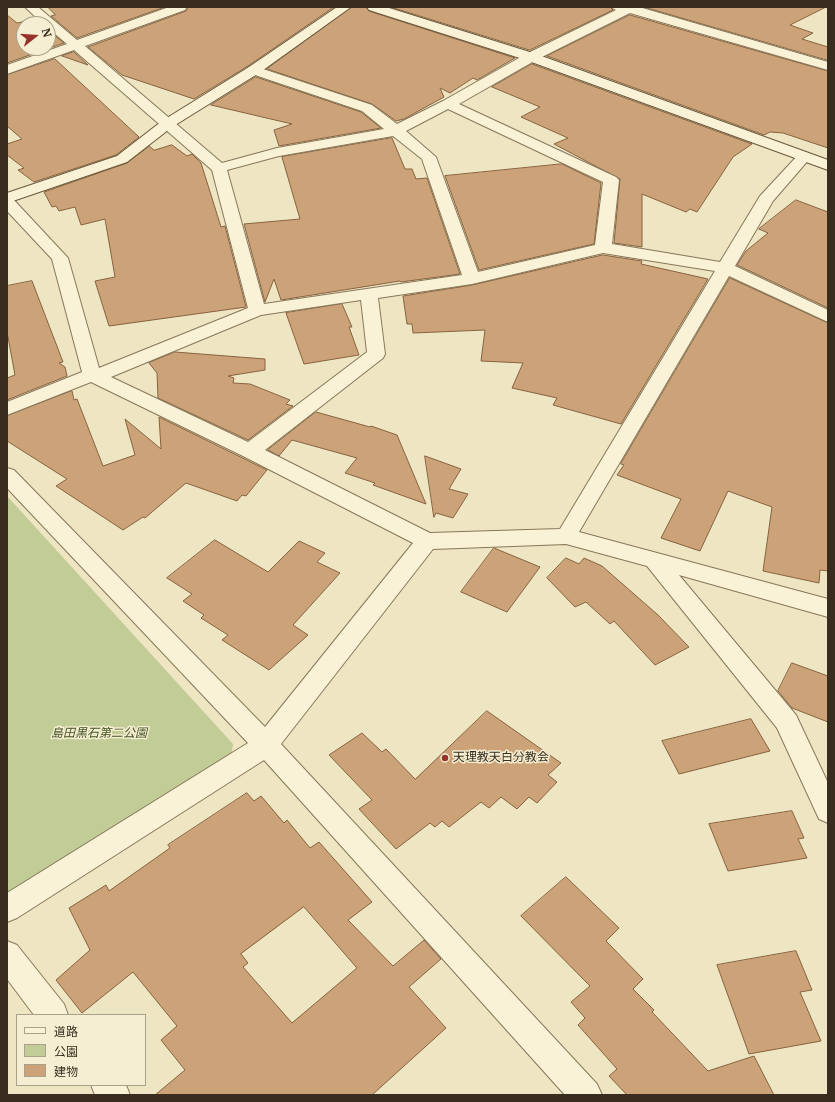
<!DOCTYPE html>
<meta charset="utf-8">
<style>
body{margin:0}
#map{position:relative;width:835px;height:1102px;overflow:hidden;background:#eee5c3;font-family:Merriweather,"Noto Sans JP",serif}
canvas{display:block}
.frame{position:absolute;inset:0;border:8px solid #382d1e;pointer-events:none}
.legend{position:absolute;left:16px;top:1014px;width:130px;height:72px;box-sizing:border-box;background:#f5eed2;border:1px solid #a9a18a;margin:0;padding:5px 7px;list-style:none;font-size:12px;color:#382d1e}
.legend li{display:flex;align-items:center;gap:8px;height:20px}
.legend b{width:20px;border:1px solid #a9a18a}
.north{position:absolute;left:16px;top:16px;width:40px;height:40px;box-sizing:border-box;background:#f5eed2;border:1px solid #a9a18a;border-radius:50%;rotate:73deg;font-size:11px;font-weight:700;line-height:16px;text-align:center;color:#382d1e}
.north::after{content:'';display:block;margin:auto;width:14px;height:18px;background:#97332a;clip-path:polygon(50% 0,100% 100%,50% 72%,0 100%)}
</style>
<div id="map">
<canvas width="835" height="1102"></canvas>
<div class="frame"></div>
<ul class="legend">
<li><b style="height:5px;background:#f9f2d6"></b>道路</li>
<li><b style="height:11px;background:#c1cc97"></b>公園</li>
<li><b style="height:11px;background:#cca378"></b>建物</li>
</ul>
<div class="north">N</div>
</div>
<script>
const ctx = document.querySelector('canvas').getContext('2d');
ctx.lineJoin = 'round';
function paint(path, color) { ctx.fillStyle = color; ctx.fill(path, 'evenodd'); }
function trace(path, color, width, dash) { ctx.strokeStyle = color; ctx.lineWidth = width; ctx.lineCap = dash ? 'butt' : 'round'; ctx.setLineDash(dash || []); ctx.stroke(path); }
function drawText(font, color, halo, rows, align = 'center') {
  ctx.font = font + ' Merriweather,"Noto Sans JP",serif'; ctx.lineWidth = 3; ctx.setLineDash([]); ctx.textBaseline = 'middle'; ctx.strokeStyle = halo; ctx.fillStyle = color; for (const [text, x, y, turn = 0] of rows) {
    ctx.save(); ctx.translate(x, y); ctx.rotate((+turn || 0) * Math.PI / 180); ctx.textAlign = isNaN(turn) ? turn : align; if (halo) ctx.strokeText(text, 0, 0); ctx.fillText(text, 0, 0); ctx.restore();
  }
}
paint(new Path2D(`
 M7,496L233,744L230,763L7,897Z`), '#c1cc97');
const building = new Path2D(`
 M48,7H165L77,38L51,16L55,15Z
 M188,7H334L248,66L194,99L122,75L88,47L186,11Z
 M352,7H366L369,11L515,58L477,80L473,78L450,93L440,88L444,97L404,119L396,121L372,104L267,69Z
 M391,7H610L613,10L530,50Z
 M644,7H826L790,25L813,33L802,39L828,47V60Z
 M7,15L17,23L36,19L41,24H24V48H48V30L64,43L7,63Z
 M630,15L828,71V148L783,133L770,132L764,135L547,56Z
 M74,52L88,65L62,56Z
 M55,59L139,137L116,155L34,182L18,170L24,168L7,155V144L22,139L7,126V75Z
 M532,64L752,144L733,157L697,212L690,209L686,212L642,194V247L614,243L620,179L554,144L568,138L521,117L540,107L492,87Z
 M256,77L361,112L381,128L279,146L274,130L292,124L211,105Z
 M392,138L405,169H412L416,179L427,178L460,274L401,282L400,281L281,300L274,279L265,302L244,224L300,219L282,157Z
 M172,145L187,156L192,154L201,163L221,227L225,226L246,307L109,326L95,281L115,277L105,219L81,225L75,207L59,211L56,206L52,207L44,192L127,163L149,146L154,150Z
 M562,164L601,183L594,244L479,270L445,176Z
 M796,200L828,212V308L737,265L746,251L768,233L759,229Z
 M603,255L642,261L641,264L708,279L621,424L553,405L557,398L512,388L523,363L481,361L485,330L413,333L412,324H407L403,296L472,285Z
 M730,278L828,323V571L820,570L819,583L763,571L772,507L728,491L700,551L661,538L681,499L617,475L624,465L621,464Z
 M32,281L63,362L59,363L65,367L67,376L7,400V378L15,375L7,332V286Z
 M342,304L352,327H349L359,355L304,364L286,313Z
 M175,352L265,359V370L228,376L234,378L233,383L250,384L290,400L286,404L293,406L248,440L158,398L157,373L149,363Z
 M72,391L74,400L77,399L103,466L135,455L125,419L161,449L159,417L267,470L246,496L242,495L237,501L186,483L145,518L143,517L123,530L56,486L67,479L7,441V416Z
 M316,412L370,427L371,426L397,435L426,504L373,485L375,483L345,473L357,458L292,440L279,456L268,450Z
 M425,456L461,469L449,489L468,494L453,518L436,513L434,517Z
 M215,540L268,572L299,541L325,553L317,562L340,573L293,625L308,635L269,670L222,640L228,635L201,618L204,615L183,601L192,594L167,578Z
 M494,548L540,567L507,612L461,592Z
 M566,558L579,564L584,558L602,566L658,615L689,647L655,665L614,621L610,624L586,602L575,607L547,578Z
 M792,663L828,676V722L792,708L778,691Z
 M487,711L561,763L548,775L557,782L537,803L529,797L517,809L501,797L489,808L481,802L449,827L442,821L435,827L430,823L396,849L359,809L372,800L329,755L362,733L382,752L386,749L415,779Z
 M751,719L770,751L679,774L662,741Z
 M247,793L254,801L261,796L284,823L287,820L310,848L319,842L372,902L348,920L393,966L424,940L441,959L409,987L446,1028L372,1095H155L185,1070L161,1040L177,1026L133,972L82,1013L56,980L90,950L69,908L106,885L109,891L170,848L168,845ZM304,907L357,968L292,1023L243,967L248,963L241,954Z
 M792,811L804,838L798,839L807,858L728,871L709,824Z
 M566,877L619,928L606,941L643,979L633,989L654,1010L652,1012L708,1071L754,1056L774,1095H627L609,1076L617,1069L578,1025L585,1018L571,1002L590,986L521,916Z
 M796,951L812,990L800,992L821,1041L749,1054L717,965Z`);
paint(building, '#cca378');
trace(building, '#87623f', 1);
const street = new Path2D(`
 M25,7H38L77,40L169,7H187L185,10L85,46L222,163L277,148L384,129L362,111L249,73L247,70L249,67L254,66L372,105L397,124L443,101L526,54L616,10L611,7H639L828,62V70L630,13L536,60L459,104L616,177L619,180L612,244L720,262L760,196L799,154H809L811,157L773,201L735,266L828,310V322L729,276L579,532L828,599V617L679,575L796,715L828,783V823L819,819L777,728L647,566L566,544L433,549L281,744L597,1084L602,1095H565L264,760L17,918L7,922V893L248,743L7,488V468L14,470L265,727L413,543L243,456L91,382L7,415V402L82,372L52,259L7,211V197L13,199L68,258L99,368L248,308L212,170L74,50L7,74V65L67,44L48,28V24H43ZM448,109L603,182L595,245L478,272L436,157L406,131ZM393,136L422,159L462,275L264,304L227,170L279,156ZM603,253L715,271L560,529L430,533L265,450L383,358L385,354L378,298L472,284ZM361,300L367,352L248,442L111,377L261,315Z
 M7,941L17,945L64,1004L68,1015H34L7,979Z
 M91,1085H126L130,1095H95Z`);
const secondary = new Path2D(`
 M337,7H351L259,73L172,127L127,162L7,203V193L117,156L162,121L249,67Z
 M367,7H386L536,54L828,160V170L526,60L369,10Z`);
trace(street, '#88775a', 2);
trace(secondary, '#6a583d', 2);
paint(street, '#f9f2d6');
paint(secondary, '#f9f2d6');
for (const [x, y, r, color] of [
 [445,758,4,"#97332a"]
]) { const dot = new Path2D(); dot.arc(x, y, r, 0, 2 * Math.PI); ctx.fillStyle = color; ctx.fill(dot); trace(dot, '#f5eed2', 1.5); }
drawText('italic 12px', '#445424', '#f5eed2', [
 ["島田黒石第二公園",99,734]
]);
drawText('12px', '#382d1e', '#f5eed2', [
 ["天理教天白分教会",453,758]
], 'left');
</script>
